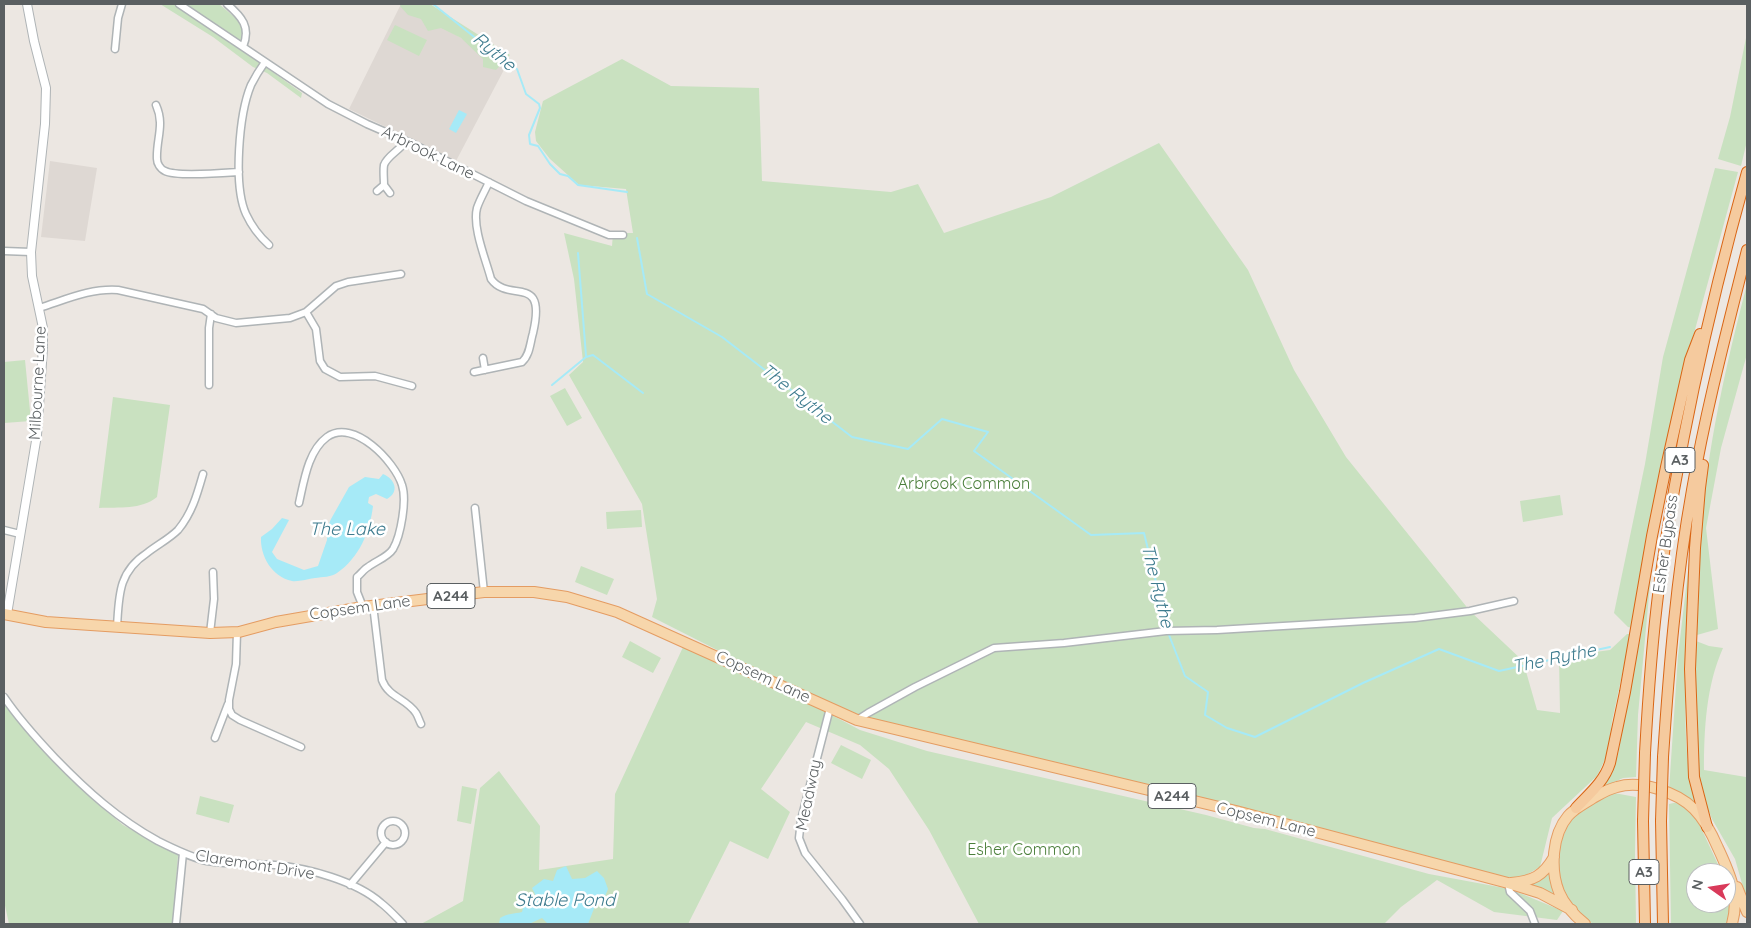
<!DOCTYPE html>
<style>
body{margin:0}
#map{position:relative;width:1751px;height:928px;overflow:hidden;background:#ece7e2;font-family:Quicksand,sans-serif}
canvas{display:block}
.frame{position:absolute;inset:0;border:5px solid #5a5f61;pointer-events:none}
.north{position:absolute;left:1686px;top:863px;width:50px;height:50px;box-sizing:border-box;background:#fff;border:1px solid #bdbfc0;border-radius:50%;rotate:283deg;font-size:14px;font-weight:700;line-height:20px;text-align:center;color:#5a5f61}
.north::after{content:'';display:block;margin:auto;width:18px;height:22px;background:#d93a5a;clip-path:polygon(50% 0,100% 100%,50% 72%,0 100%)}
</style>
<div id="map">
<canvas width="1751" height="928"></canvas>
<div class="frame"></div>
<div class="north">N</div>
</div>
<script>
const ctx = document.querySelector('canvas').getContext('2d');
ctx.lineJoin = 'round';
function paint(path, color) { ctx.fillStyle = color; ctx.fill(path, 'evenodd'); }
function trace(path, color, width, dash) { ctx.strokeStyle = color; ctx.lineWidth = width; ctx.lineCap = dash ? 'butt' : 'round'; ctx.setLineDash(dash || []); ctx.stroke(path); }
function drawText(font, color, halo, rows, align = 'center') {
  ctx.font = font + ' Quicksand,sans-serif'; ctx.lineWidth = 5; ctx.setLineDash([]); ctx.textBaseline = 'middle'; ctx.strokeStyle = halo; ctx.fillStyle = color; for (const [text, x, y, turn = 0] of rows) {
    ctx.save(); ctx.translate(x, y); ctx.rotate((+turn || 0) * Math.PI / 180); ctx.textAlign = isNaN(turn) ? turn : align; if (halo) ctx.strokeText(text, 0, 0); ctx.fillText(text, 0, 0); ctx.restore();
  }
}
paint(new Path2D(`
 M401,4L507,64L456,161L349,109Z
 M50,161L97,168L85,241L41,237Z`), '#ded8d3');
paint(new Path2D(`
 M160,4H219L238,20L243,28L239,48L302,93L301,98L267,73L253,67L213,37Z
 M401,4H430L510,55L496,70L483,67V59L461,38L441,28L428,31L421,19L408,15L400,6Z
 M395,25L427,40L419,56L387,40Z
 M1747,33V141L1741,166L1718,159L1730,117Z
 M622,59L671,86L759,88L762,181L891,192L918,184L944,233L1051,197L1159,143L1248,270L1294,370L1346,457L1470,611L1523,661L1537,710L1560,713L1559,657L1610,650L1627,634H1631L1612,721L1609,751L1597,776L1552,818L1540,867L1517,880L888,725L806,695L652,617L657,599L642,504L569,375L583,362L574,279L564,233L612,246L613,233H633L626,189L579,185L550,159L536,141L535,132L543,101Z
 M1715,168L1738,172L1687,359L1632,628L1628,627L1614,613L1645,464L1663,357Z
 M1747,284V354L1721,448L1706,528L1718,629L1697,635C1699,601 1699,566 1701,532C1707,448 1726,365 1747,284Z
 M25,360L31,421L4,423V362Z
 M565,388L582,418L567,426L550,396Z
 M113,397L170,405L157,497C141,510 119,507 99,508Z
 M1560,495L1563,515L1523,522L1520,501Z
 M641,510L642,527L607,529L606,512Z
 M1691,545C1689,588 1687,631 1686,675C1685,718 1684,762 1696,803L1679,793L1669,790L1678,656Z
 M581,566L614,579L607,595L575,582Z
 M1651,574L1638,715L1636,777L1623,778L1602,788L1601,787L1614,765L1618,754Z
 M630,641L661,658L653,673L622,657Z
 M1696,641L1709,646L1723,648C1706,686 1704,729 1704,770L1746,777L1747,780V901L1735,859L1712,819L1702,794L1698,778L1696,706Z
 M684,645L813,705L860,730L927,751L1206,815L1254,828L1265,829L1429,874L1510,889L1563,911L1557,920L1494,912L1437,880L1401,907L1384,924H979L929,830L889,769L860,745L806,722L761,789L790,812L768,859L730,841L688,924H421L463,901L480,788L499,771L540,826L539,870L613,859L615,794Z
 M4,703L29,734L93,800L123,825L178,855L173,924H9L4,901Z
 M841,745L871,760L862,779L831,763Z
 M462,786L477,789L471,824L457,821Z
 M1614,793L1636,797L1635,853L1636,924H1593C1582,915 1568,904 1562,890C1553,867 1559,832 1577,814C1581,809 1588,806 1593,803C1600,799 1606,794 1614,793Z
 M200,796L234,805L229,823L196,814Z
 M1678,802L1695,815L1722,873H1696V903H1726V882C1733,897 1730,909 1727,924H1671L1669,804Z
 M1550,870L1557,897L1527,886L1534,883Z`), '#c9e1c0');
paint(new Path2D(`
 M459,110L467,114L456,133L449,129Z
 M383,474C395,479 400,492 387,499L376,494L369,497L368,503L373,506C370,532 359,558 337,573C332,577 322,577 315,578C308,579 298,582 292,581C272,577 260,556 261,537L272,529L282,518L289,520L272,552L277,559L304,570L318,566L327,540V528L331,519L349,487L365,477L379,479Z
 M566,866L572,879L585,878L597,871L604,878L608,889L603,901L595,906L588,924H548L542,918L529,924H499L500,918C508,913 514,914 522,912L524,905L535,904V894L532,888L544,879L553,881L557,870Z`), '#a6eaf7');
trace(new Path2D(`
 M433,4L508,64L517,69L526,94L539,104L540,108L529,135L530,144L538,146L550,164L560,174L568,176L578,185L627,192
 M637,238L647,294L722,337L852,437L908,449L942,419L988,432L974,451L1091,535L1144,533L1169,635L1185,676L1208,692L1205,715L1227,728L1255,737L1363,683L1439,649L1499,671L1610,647
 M578,253L586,356
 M552,385L586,357L593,355L643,393`), '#a6eaf7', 2);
const minor = new Path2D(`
 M179,4L328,104L367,124L413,144L526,201L609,235H623
 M227,4C242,17 251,27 243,47
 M115,49L118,18L122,4
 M265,62C260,69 255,77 251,85C239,114 233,185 246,214C252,227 259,236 269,245
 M156,105C165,125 156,139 157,159C157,163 160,169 165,171C176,177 224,173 239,172
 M377,191L384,185
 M390,193L384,185C384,179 383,171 384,165C387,156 400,150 406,141
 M4,251L31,252
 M401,274L348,282L336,286L306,312L316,329L320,361L325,369L340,377L375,376L412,386
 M39,308C65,300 90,288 118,290L203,309L216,318L236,323L290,318L306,312
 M483,358L485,370
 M474,372L522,362C530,355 530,343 533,333C547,272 509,304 491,279C486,260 472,227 477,208C480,199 485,191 489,182
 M209,385V328L211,314
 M299,503C304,481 308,451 327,437C354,418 395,462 402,485C407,500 401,535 393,549C388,557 376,561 368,567C364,569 361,574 357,577V592L363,607
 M475,508L484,592
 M4,530L20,534
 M373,605L382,680C389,698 406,698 416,713C418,716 419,720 421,724
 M117,627C119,596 118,572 147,553C157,545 169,539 178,530C192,513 197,495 203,474
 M237,632L236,664L229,700V709L232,715L240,720L301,747
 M210,633L214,599L213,572
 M4,697C19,719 37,739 55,758C87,791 118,819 158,841C174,849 190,857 207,861C230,865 253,863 275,865C308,868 356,881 381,903C389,909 396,917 403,924
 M830,708L801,820L799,838L805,853L842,899L860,924
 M857,720L868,713L915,687L994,648L1064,643L1166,631L1217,630L1415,618L1470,611L1514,601
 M215,738L228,704
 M381 833a12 12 0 1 1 24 0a12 12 0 1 1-24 0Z
 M1508,883L1510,892L1530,911L1535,924
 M350,885L386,842
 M176,924L183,853`);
const tertiary = new Path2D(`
 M7,614L37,435L43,348V328L32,276L31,252L45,124L46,88L34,41L27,4`);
const primary = new Path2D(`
 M4,614L46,622L210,633L239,632L276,622L363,607L484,592H534L567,597L617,612L857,720L1236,811L1508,883L1540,893L1572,910
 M1511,883C1533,881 1543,876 1554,857
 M1737,887L1747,912
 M1585,924C1575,916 1564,904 1559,892C1550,869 1552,835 1568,816C1575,808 1584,804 1593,798C1600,794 1608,789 1617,787C1641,780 1677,792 1694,809C1705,820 1712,834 1718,848C1730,874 1740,895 1732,924`);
const trunk = new Path2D(`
 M1703,465L1700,488L1695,548L1690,669L1694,777L1707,827
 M1645,753C1648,698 1652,642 1659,587C1678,447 1709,308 1747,172
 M1663,757C1669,668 1676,579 1692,490C1706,409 1727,330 1747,250
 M1576,808C1589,794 1604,782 1610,763L1625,692L1652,536L1666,467L1690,360L1700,334
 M1643,821L1645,924
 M1661,821L1663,924`);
trace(minor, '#afb4b6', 9);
trace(tertiary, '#afb4b6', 10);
trace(primary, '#e49c62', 12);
trace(trunk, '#d96514', 12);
trace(minor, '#fff', 6);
trace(tertiary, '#fff', 8);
trace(primary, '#f7d6ab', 10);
trace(trunk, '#f5ca9e', 10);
const trunkBridge = new Path2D(`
 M1643,821L1645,753
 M1661,821L1663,757`);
trace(trunkBridge, '#d96514', 12, []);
trace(trunkBridge, '#f5ca9e', 10);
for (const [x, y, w] of [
 [1680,460,30],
 [451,596,48],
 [1172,796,48],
 [1644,872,30]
]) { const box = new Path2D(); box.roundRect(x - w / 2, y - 12.5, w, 25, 4); ctx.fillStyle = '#fff'; ctx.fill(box); trace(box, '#5a5f61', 1); }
drawText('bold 15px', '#5a5f61', null, [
 ["A3",1680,460],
 ["A244",451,596],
 ["A244",1172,796],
 ["A3",1644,872]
]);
drawText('16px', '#5a5f61', '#fff', [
 ["Arbrook Lane",428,153,26],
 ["Milbourne Lane",38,383,-87],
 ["Esher Bypass",1666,544,-82],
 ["Copsem Lane",360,608,-8],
 ["Copsem Lane",763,677,25],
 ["Meadway",809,795,-78],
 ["Copsem Lane",1266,820,14],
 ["Claremont Drive",255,865,9]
]);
drawText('16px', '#4b7f3b', '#fff', [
 ["Arbrook Common",964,484],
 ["Esher Common",1024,850]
]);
drawText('italic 18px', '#3d7b8e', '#fff', [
 ["Rythe",494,52,40],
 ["The Rythe",796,394,38],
 ["The Lake",347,530],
 ["The Rythe",1157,586,76],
 ["The Rythe",1554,659,-12],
 ["Stable Pond",565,901]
]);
</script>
